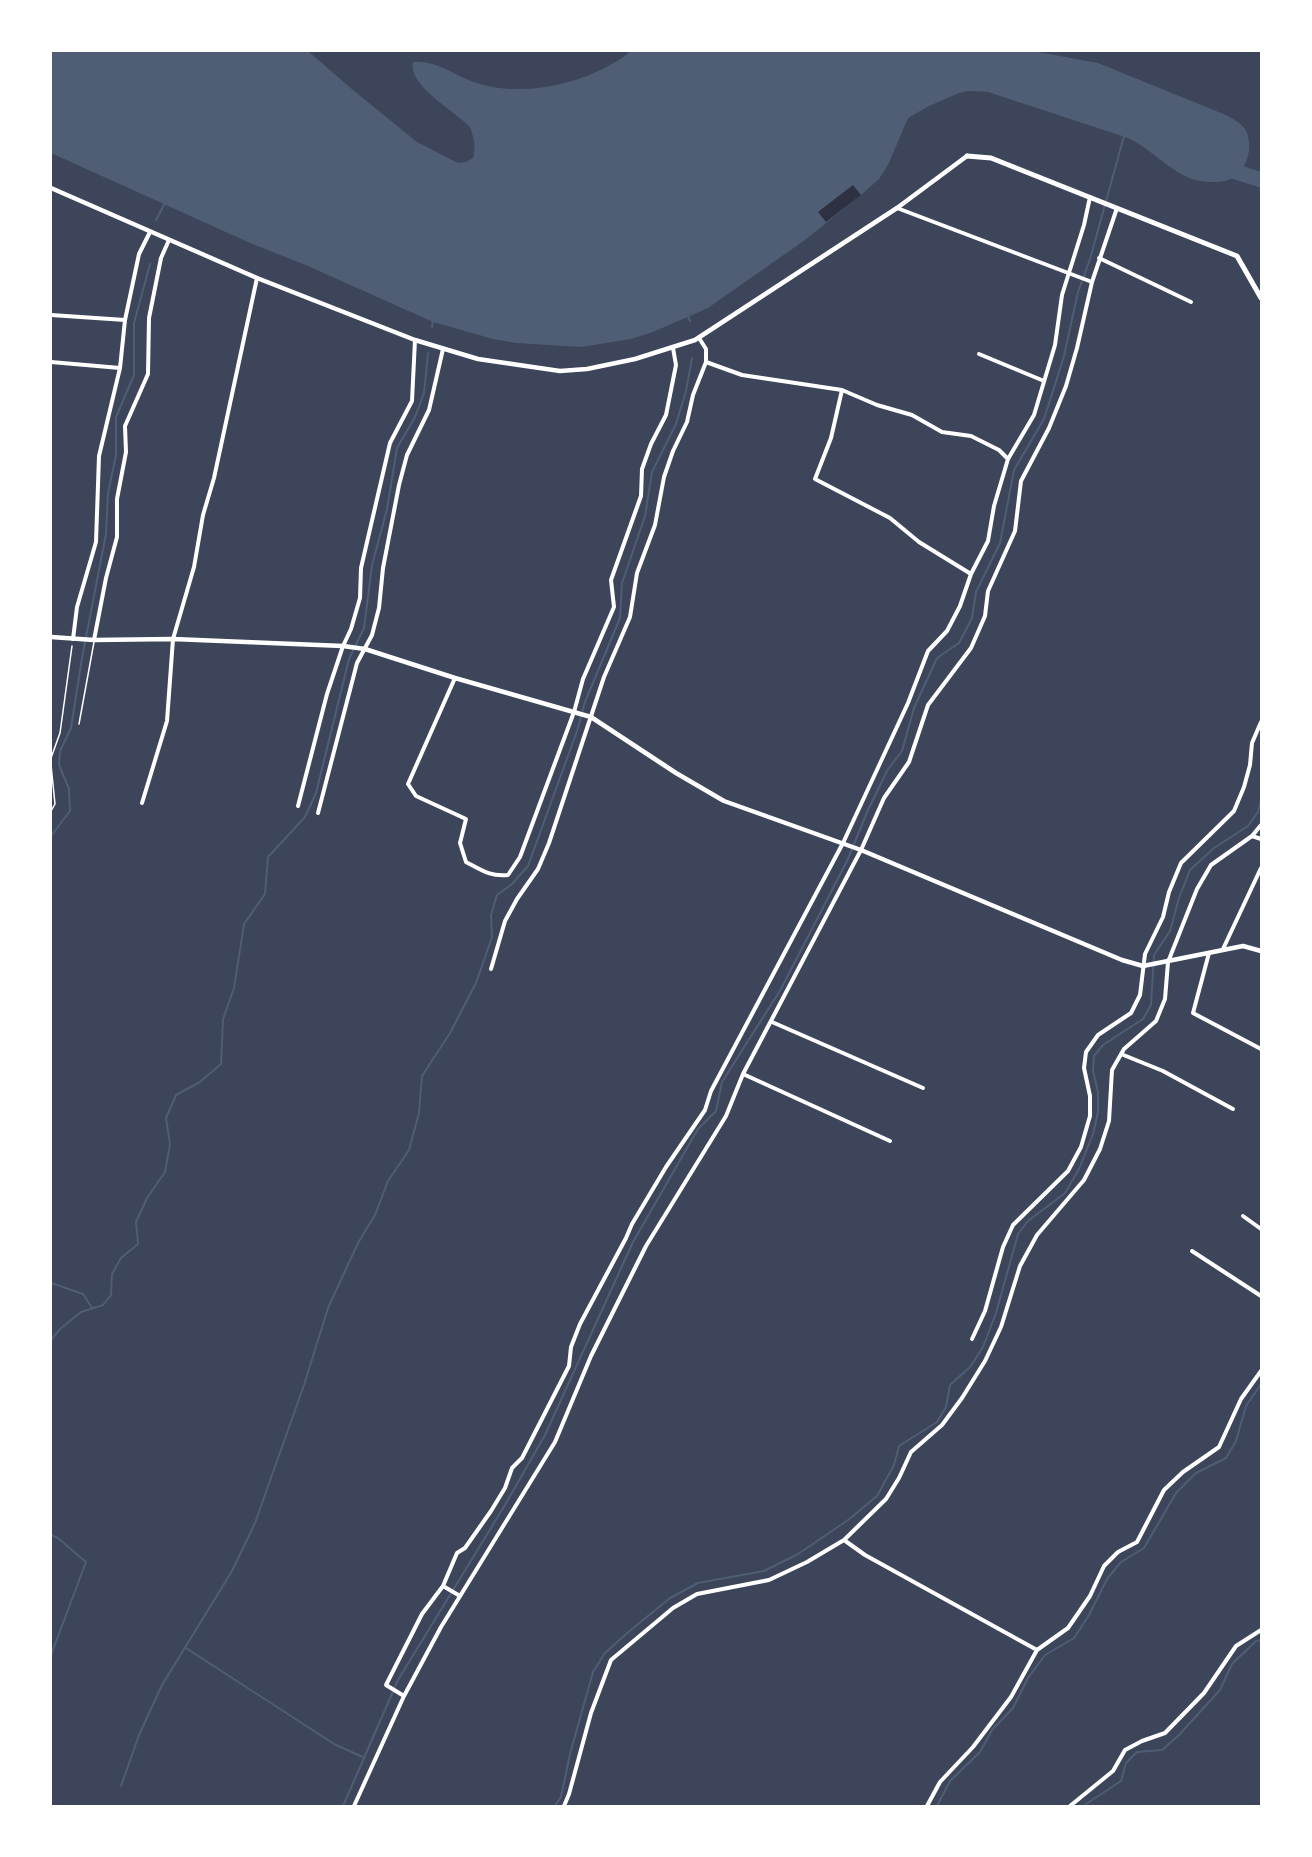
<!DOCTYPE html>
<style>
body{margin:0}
#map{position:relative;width:1312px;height:1857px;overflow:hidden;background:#2d3142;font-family:Overpass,sans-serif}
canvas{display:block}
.frame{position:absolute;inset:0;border:52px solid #fff;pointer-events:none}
</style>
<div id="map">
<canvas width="1312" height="1857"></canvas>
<div class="frame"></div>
</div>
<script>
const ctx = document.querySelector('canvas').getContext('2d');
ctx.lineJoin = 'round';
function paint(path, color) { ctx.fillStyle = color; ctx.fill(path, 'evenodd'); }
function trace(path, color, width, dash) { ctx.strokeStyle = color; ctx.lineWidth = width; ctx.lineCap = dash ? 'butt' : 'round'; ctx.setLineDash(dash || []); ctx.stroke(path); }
paint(new Path2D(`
 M51,51H1261V1806H51Z`), '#3c4559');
paint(new Path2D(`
 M51,51H308L353,90L417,142L458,163L466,162L473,158C476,147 474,138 470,127C456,112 407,85 413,62C435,59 457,77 477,83C525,99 593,82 631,51H1033L1098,63L1226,115C1233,119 1240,122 1245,129C1255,145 1247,174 1228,180C1220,183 1209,182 1200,181C1175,177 1152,149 1128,138L988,92L968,91L959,93L927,107L908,118L888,165L879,179L861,195L805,240L708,308L653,332L631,339L581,347L516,343L493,339L433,322L308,266L250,243L51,153Z`), '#4f5d75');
paint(new Path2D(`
 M853,185L861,195L826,222L818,212Z`), '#2d3142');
trace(new Path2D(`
 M156,220L166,201
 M687,314L690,321
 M432,327L433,320
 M51,836L70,811L69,789L59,765L60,751L71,728L82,658L106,534L108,493L116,455V417L134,375V323L150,264
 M51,1283L83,1294L92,1308
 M51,1340L60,1329L81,1312L103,1305L111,1295L112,1274L121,1258L138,1244L136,1222L147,1198L165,1172L170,1144L166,1118L176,1095L200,1082L221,1064L223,1019L234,988L244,924L265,894L268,857L305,817L316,793L349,659L364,628L372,565L387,509L397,448L415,417L424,393L428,353
 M51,1375V1378
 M51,1535L58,1538L86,1562L51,1655
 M186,1648L334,1744L365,1758
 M121,1786L139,1735L162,1685L232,1571L255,1523L304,1385L328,1308L358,1243L375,1215L388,1181L409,1150L419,1113L422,1076L450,1033L476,983L492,937L491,915L497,895L511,885L528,866L577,731L585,702L620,618L622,583L645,516L652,472L676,424L686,391L692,358
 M343,1806L398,1680L505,1505L545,1435L633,1242L698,1129L716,1111L722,1082L781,989L847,861L868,810L888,769L902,751L914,708L937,658L959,643L972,618L976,592L1000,543L1014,470L1044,419L1064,356L1078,292L1090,259L1124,136
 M555,1806L561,1797L570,1754L593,1672L605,1653L626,1634L670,1598L698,1583L764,1571L798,1554L848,1520L877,1496L894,1465L899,1446L937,1422L946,1407L950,1385L970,1367L983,1347L996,1313L1018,1234L1028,1221L1065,1193L1079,1169L1093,1134L1098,1112V1092L1093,1071L1094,1056L1103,1045L1143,1019L1151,1005L1154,955L1170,931L1179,898L1190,870L1214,848L1248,826L1258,812L1261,800
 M937,1806L950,1781L980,1752L992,1730L1013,1708L1028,1678L1045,1655L1074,1638L1089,1615L1107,1579L1121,1562L1144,1548L1176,1493L1196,1473L1226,1458L1236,1441L1246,1406L1261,1384
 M1083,1806L1121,1781L1126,1763L1137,1752L1162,1750L1178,1736L1220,1690L1232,1664L1256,1641L1261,1640`), '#4f5d75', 2);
trace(new Path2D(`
 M1221,167L1261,180`), '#4f5d75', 15);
trace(new Path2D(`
 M51,758L60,733L72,646
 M51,765L55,804L51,811`), '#fff', 1.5);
trace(new Path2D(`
 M79,724L94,642`), '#fff', 1.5);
trace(new Path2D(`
 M897,208L1092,282
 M1099,258L1191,302
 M51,315L125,320
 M979,354L1044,381
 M51,362L120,368
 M706,362L742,375L842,390L831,438L815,479L890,518L919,542L971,574
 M842,390L877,405L912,415L942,432L971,436L999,450L1008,459
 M73,639L77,607L96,542L99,456L120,368L125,320L139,254L150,232
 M94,640L106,578L117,537V499L126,452L125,426L148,374L149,318L161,258L169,240
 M455,678L408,784L416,796L466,819L460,843L466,862C481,870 491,877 508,875L520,857L574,712L583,679L614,607L611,580L641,496L642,469L651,444L666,415L676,365L673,348
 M142,803L167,721L173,639L194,567L203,515L214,478L257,278
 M298,806L327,694L343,646L351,629L360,598L361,568L390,443L412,401L415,340
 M318,813L357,663L372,635L379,608L383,568L399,485L407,455L429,410L443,349
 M1252,836L1261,839
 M1223,949L1261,868
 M1209,953L1193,1013L1261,1049
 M491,969L505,921L517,899L538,869L549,843L604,677L630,617L637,573L655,525L664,477L673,451L687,422L693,395L706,362V349L699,338
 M772,1022L923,1088
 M1121,1054L1163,1071L1233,1109
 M743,1074L890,1141
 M1243,1216L1261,1229
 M1192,1251L1261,1296
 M972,1339L985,1311L1003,1247L1013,1225L1068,1171L1081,1147L1090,1116V1096L1084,1068L1086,1052L1098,1035L1131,1013L1140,995L1145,954L1163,917L1169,892L1181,863L1234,811L1244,787L1250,765L1252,743L1261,722
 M844,1540L865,1555L1037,1650
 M443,1586L460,1596
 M404,1696L386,1685L422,1614L443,1586L457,1553L465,1548L491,1511L505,1488L512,1468L522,1458L569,1366L571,1347L580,1324L626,1238L632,1224L666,1167L705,1110L711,1091L843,843L908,703L928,651L947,631L960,606L971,574L988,541L994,506L1008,459L1034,415L1055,345L1062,295L1084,225L1090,197
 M354,1806L404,1696L441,1627L555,1442L591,1356L646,1246L726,1116L743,1074L861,850L884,798L909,762L928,705L971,648L985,616L988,591L1015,531L1021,481L1049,428L1066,386L1077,348L1092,282L1117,208
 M564,1806L569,1794L591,1713L611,1660L673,1608L697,1594L769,1580L807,1562L844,1540L886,1499L899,1478L911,1452L942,1425L962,1398L985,1361L1001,1327L1020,1266L1037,1235L1084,1180L1100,1149L1109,1121L1112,1070L1124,1049L1156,1021L1165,999L1168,962L1197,889L1211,865L1252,836L1261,825
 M927,1806L940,1782L973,1747L1011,1697L1037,1650L1068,1628L1090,1596L1104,1566L1118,1552L1137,1542L1164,1490L1183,1472L1219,1447L1241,1399L1261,1371
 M1070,1806L1113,1771L1125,1750L1142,1741L1165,1733L1204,1693L1236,1646L1261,1630`), '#fff', 4);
trace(new Path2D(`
 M51,188L257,278L415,340L478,359L560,371L587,369L635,359L695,340L897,208L967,156
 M51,637L94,640L173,639L343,646L365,649L455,678L591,717L676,773L724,801L861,850L1122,960L1143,966L1243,946L1261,951`), '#fff', 4.5);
trace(new Path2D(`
 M967,156L991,158L1237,256L1261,298`), '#fff', 5);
</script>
